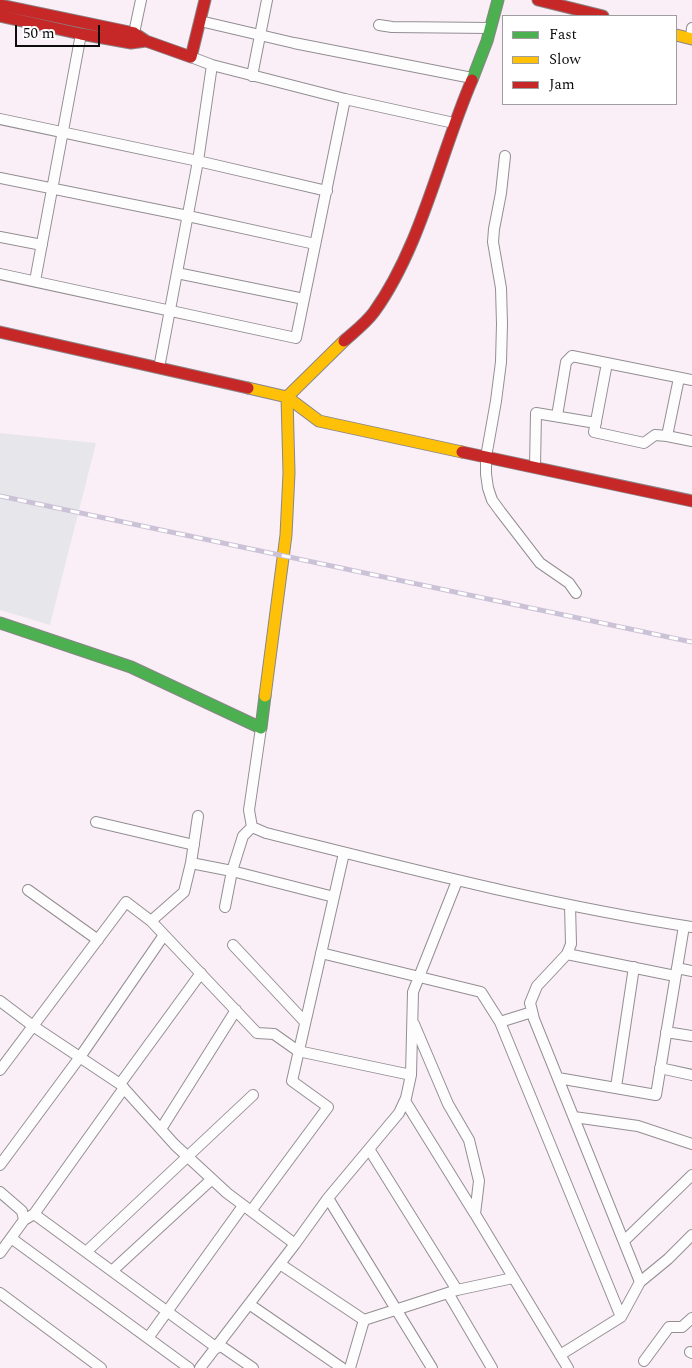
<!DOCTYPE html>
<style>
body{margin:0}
#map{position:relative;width:692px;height:1368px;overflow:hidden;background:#faeff7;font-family:Spectral,serif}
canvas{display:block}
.legend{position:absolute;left:502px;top:15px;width:175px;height:90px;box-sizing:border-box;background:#fff;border:1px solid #9e9e9e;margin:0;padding:6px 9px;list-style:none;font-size:15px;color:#0c0c0c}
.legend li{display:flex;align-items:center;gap:10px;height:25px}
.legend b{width:25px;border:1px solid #9e9e9e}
.scale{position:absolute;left:15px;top:25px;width:85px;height:22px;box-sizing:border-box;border:2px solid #0c0c0c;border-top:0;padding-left:6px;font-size:15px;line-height:18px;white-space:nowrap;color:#0c0c0c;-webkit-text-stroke:4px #fff;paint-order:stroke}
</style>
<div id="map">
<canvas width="692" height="1368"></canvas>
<ul class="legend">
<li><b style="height:6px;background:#4caf50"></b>Fast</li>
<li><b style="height:6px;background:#ffc107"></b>Slow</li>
<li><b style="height:6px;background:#c62828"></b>Jam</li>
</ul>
<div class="scale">50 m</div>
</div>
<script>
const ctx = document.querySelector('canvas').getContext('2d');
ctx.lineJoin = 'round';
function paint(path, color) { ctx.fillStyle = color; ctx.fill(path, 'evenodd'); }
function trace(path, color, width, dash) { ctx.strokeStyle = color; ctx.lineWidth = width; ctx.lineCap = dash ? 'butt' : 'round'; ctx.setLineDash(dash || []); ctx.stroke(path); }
paint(new Path2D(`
 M0,433L96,443L50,625L0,610Z`), '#e7e7eb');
const street = new Path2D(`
 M200,21L294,43L472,78
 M379,25L392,27L490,28
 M134,33L141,0
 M691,38L692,28
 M191,57L212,65L345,99L454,123
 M252,76L267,0
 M0,119L198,161L327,191
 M505,156L501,193L494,229L493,242L501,288L502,324L501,362L496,401L486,457V474L488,488L492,500L500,511L540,563L569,583L576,593
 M0,178L188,216L315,244
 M0,237L42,245
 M177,273L304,299
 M0,274L296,338L345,99
 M35,281L81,34
 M607,363L594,432L644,443L655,435L667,436L692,441
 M159,368L198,161L212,65
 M557,416L566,362L572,356L692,380
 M667,436L679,378
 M535,467L536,413L596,423
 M261,728L249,810L252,827L266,833C407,868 548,905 692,927
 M96,822L194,845
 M191,863L232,871L243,836L252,827
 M28,890L98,940
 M570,905L571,944L567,954L537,986L530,1003L534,1019L640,1282
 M225,907L232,871L334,897
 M151,921L184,892L191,863L198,816
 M233,945L305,1022
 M321,953L481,992L500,1022L621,1317
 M567,954L675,976
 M677,968L692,971
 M0,1001L33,1026L126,902L151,921L257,1033L274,1034L298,1051L411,1075
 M500,1022L532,1012
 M414,1024L448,1104L469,1140L479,1181L475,1214L568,1368
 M666,1032L692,1036
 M660,1068L692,1075
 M0,1070L33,1026L120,1084L175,1145L227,1193L295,1244
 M558,1078L656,1095L684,926
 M120,1084L201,973
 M616,1087L634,967
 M405,1101L475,1214
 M574,1117L638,1126L692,1144
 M161,1129L236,1010
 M369,1149L457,1290
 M0,1165L80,1057L164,935
 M0,1192L22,1211L24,1220L0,1253
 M328,1198L432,1368
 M251,1211L328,1107L292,1081L344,853
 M34,1214L124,1088
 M24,1220L34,1214L217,1348
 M11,1238L189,1368
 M624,1241L692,1175
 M86,1252L253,1095
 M280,1264L364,1320
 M112,1271L212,1179
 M0,1293L101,1368
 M448,1293L492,1368
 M249,1304L342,1368
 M364,1320L457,1290L513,1278
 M148,1338L243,1206
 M218,1344L253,1368
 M690,1352L692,1353
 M560,1355L621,1317L640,1282L668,1259L692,1235
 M644,1361L669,1327H682L692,1318
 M200,1368L295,1244L328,1198L399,1113L406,1098L411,1075L413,992L457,881
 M350,1368L364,1320`);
const fast = new Path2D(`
 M472,80L487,41L498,0
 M0,623L131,667L261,728L265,696`);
const slow = new Path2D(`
 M676,35L692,39
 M248,388L287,397L319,421L462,452
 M265,696L286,535L289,473L287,397L344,341`);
const jam = new Path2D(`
 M538,0L603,16
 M0,5L134,33L146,41L191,57L205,0
 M0,16L81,34L131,43L146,41
 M0,332L248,388
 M344,341C354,332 366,323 374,312C421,247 440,154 472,80
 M462,452L692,501`);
trace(street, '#938e92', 12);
trace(fast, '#8a8588', 13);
trace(slow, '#8a8588', 13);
trace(jam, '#8a8588', 13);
trace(street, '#fefdfe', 10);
trace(fast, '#4caf50', 11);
trace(slow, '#ffc107', 11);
trace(jam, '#c62828', 11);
const rail = new Path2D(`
 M0,496L692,642`);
trace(rail, '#ccc2d7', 5);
trace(rail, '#fff', 3, [9]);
</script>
